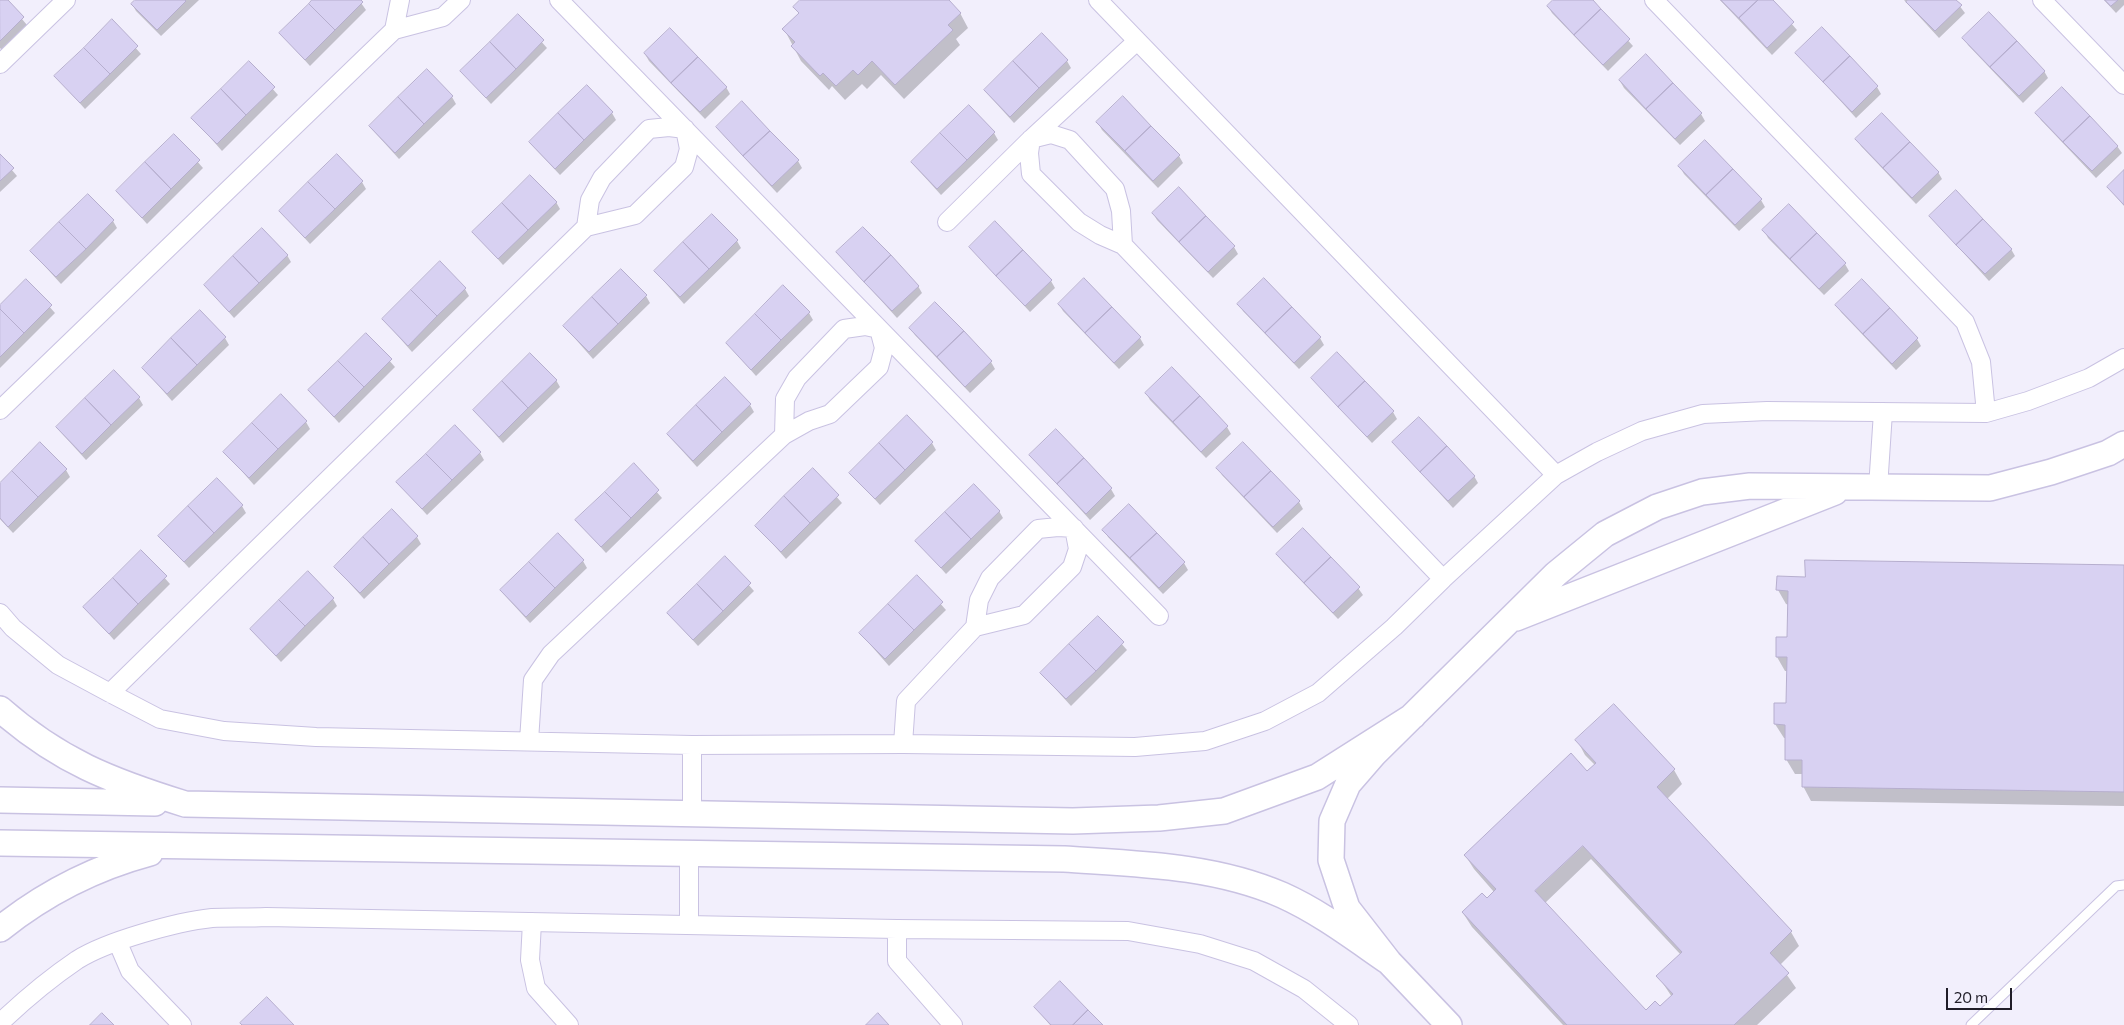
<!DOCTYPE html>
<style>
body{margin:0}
#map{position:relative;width:2124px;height:1025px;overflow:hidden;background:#f2effc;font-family:Commissioner,sans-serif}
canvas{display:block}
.scale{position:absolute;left:1946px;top:988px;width:66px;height:22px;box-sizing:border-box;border:2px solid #201d28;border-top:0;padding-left:6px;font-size:15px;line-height:18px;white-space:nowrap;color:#201d28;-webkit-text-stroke:4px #f2effc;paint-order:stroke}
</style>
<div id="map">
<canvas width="2124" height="1025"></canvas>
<div class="scale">20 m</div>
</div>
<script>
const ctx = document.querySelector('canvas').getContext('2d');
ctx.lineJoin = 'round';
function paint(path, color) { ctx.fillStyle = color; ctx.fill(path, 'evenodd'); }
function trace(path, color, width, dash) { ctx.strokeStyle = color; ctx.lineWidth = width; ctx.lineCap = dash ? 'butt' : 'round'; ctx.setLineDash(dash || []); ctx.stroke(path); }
paint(new Path2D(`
 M0,0H6L27,25L2,50L0,48Z
 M136,0H199L161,36L136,11L132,4Z
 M314,0H359L366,10L310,66L280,33Z
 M802,0H948L960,13L968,28L956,39L960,45L904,99L881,75L867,89L862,84L845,100L832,86L829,90L801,61L784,29L799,14L795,7Z
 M1554,0H1591L1633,46L1608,71L1552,13L1548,6Z
 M1720,0H1771L1797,30L1772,55Z
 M1904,0H1955L1965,13L1939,38Z
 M2104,0H2124V5L2116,13Z
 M518,15L547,48L491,104L462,71Z
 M112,21L141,54L85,109L56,77Z
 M1822,29L1877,87L1881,94L1856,118L1797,53Z
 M1964,38L2044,71L2048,78L2023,103L1968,45Z
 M645,54L726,87L730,94L705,119L649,61Z
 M1067,61L1071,68L1014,123L985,91Z
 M249,62L278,95L222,151L193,118Z
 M1620,81L1701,114L1705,121L1680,145L1624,88Z
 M452,97L456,104L399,159L370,127Z
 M1123,98L1179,156L1183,163L1158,188L1102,130L1098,123Z
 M742,103L798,161L802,168L777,193L717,128Z
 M612,113L616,120L560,175L530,143Z
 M2037,113L2117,146L2122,153L2096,178L2041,120Z
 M994,133L998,140L941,195L912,163Z
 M174,135L203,168L147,224L118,191Z
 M1857,139L1938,172L1942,179L1916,204L1861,146Z
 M0,156L17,176L0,192Z
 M1680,167L1761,200L1765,207L1739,231L1684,174Z
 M2124,172V206L2108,187Z
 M362,182L366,189L310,244L281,212Z
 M556,202L560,209L503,265L474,232Z
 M1153,213L1234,247L1238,254L1213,278L1157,220Z
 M1930,216L2011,249L2015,256L1989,281Z
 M113,221L117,228L61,284L31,251Z
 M1764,230L1845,264L1849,271L1824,295L1768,238Z
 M737,241L741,248L684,304L655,271Z
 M970,247L1051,281L1055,288L1030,312Z
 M838,253L918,286L922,293L897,318Z
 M287,255L291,262L234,318L205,285Z
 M26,280L55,313L0,368V306Z
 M465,289L469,296L412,352L383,319Z
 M646,296L650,303L593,359L564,326Z
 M1059,304L1140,338L1144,345L1119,369L1063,311Z
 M1239,304L1320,338L1324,345L1299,369L1243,311Z
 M1837,305L1917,339L1921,346L1896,370L1841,312Z
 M809,313L813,320L756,376L727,343Z
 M910,328L991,362L995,369L970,393L915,335Z
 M366,334L395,367L339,423L309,390Z
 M225,338L229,345L172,401L143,368Z
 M1312,378L1393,412L1397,419L1372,443Z
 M556,380L560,387L503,443L474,410Z
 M1146,393L1227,427L1231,434L1206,458L1150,400Z
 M139,398L143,405L86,460L57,428Z
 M750,405L754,412L697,467L668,435Z
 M306,422L310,429L254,485L225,452Z
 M1056,431L1111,489L1115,496L1090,520L1031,455Z
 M932,443L936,450L880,505L851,473Z
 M1394,443L1474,476L1478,483L1453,508Z
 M480,453L484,460L427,515L398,483Z
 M633,465L662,498L606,553L577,521Z
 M1218,468L1299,502L1303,509L1277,533L1222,475Z
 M66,470L70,477L13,533L0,519V484Z
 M813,470L842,503L786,559L757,526Z
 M242,506L246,513L189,568L160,536Z
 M1129,506L1184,563L1188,570L1163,594L1108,537L1104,530Z
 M999,511L1003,518L946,574L917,541Z
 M417,537L421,544L364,599L335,567Z
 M141,551L170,584L114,640L85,607Z
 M1278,554L1358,588L1363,595L1338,619L1282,561Z
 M725,558L754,591L698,646L669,614Z
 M583,561L587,568L530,623L501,591Z
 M2124,566V806L1811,801L1803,786V774H1795L1786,759L1787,738H1784L1775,724L1787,704L1788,671H1785L1777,657V638H1788L1789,605L1786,604L1778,590L1806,578Z
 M917,577L946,610L889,666L860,633Z
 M333,599L337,606L281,662L251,629Z
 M1098,617L1127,650L1071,706L1041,673Z
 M1577,740L1674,770L1682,784L1667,799L1791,932L1799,946L1780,965L1796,988L1757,1025H1563L1472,927L1463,913L1487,899L1494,892L1474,869L1465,855L1595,765L1585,755ZM1591,859L1681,955L1658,976L1672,997L1660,1008L1646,1012L1545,903Z
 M1035,1007L1101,1025H1050Z`), '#0003');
const building = new Path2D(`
 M0,0H8L24,17L0,41Z
 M135,0H185L186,1L157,30L131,4Z
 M312,0H361L363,2L335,30L309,4Z
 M800,0H949L961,13L948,25L953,30L895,85L872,61L858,75L853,70L836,86L823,73L820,76L791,46L795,42L782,29L799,13L793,7Z
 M1553,0H1593L1601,9L1574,35L1547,6Z
 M1721,0H1758L1739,18Z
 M1758,0H1773L1794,22L1767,48L1739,18Z
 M1908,0H1956L1962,5L1935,31L1906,2Z
 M2105,0H2118L2111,6Z
 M309,4L335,30L305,60L279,33Z
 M1601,9L1630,39L1603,65L1574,35Z
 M1989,12L2017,41L1990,67L1962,38Z
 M518,14L544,40L516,69L490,42Z
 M112,19L138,46L110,74L84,48Z
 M1822,27L1850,56L1823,82L1795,53Z
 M670,28L698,57L671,83L644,53Z
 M1042,33L1068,60L1039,88L1013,61Z
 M2017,41L2045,71L2019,96L1990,67Z
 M490,42L516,69L486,98L460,71Z
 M84,48L110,74L80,103L54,76Z
 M1646,54L1673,83L1646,109L1619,80Z
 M1850,56L1878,86L1852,112L1823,82Z
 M698,57L727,87L700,112L671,83Z
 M249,61L275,87L246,115L221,89Z
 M1013,61L1039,88L1010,117L984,90Z
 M427,69L453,96L424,124L398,97Z
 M1673,83L1702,113L1675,139L1646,109Z
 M587,85L613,112L584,140L558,113Z
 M2062,87L2090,116L2063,142L2035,113Z
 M221,89L246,115L217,144L191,118Z
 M1123,96L1151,126L1125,151L1096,122Z
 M398,97L424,124L395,153L369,126Z
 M742,101L770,131L743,156L716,127Z
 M969,105L995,132L967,160L940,133Z
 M558,113L584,140L555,169L529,142Z
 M1882,113L1910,142L1883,168L1855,139Z
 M2090,116L2118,146L2092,171L2063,142Z
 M1151,126L1180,155L1153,181L1125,151Z
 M770,131L799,160L772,186L743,156Z
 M940,133L967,160L937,189L911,162Z
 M174,134L200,160L171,189L145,162Z
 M1705,140L1733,169L1706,195L1678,166Z
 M1910,142L1939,172L1912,198L1883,168Z
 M0,154L14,168L0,181Z
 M337,154L363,181L335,209L308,182Z
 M145,162L171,189L142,218L116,191Z
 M1733,169L1762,199L1735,225L1706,195Z
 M2124,170V205L2107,187Z
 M530,175L557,202L528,230L502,203Z
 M308,182L335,209L305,238L279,211Z
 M1179,187L1206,216L1179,242L1152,213Z
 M1956,190L1983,219L1956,245L1929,216Z
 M88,194L114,220L86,249L59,222Z
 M502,203L528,230L498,259L472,232Z
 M1789,204L1817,233L1790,259L1762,230Z
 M712,214L738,240L709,269L683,242Z
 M1206,216L1235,246L1208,272L1179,242Z
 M1983,219L2012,249L1985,274L1956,245Z
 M995,221L1023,250L996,276L969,247Z
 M59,222L86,249L56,277L30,251Z
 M863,227L891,255L864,282L836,252Z
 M262,228L288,255L259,283L233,256Z
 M1817,233L1846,263L1819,289L1790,259Z
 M683,242L709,269L680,297L654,271Z
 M1023,250L1052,280L1025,306L996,276Z
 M891,255L919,286L892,311L864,282Z
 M233,256L259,283L229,312L204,285Z
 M440,261L466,288L437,316L411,290Z
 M621,269L647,295L618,324L592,297Z
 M1084,278L1112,307L1085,333L1058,304Z
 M1264,278L1292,307L1265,333L1237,304Z
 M26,279L52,305L24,333L0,309V305Z
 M1862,279L1890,308L1863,334L1835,305Z
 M783,285L810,312L781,340L755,314Z
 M411,290L437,316L408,346L382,319Z
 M592,297L618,324L589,352L563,326Z
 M935,302L964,331L937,357L909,328Z
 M1112,307L1141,337L1114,363L1085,333Z
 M1292,307L1321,337L1294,363L1265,333Z
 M1890,308L1918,338L1892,364L1863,334Z
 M0,309L24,333L0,357Z
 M200,310L226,337L197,365L171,338Z
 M755,314L781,340L751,370L726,343Z
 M964,331L992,361L965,387L937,357Z
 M366,333L392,359L364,387L338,361Z
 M171,338L197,365L167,394L142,368Z
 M1337,352L1365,381L1338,407L1311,378Z
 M530,353L557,380L528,408L502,381Z
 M338,361L364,387L334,417L308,390Z
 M1172,367L1200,396L1173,422L1145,393Z
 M114,370L140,397L111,425L85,398Z
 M725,377L751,404L722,432L696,405Z
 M502,381L528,408L499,437L473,410Z
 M1365,381L1394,411L1367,437L1338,407Z
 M281,394L307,421L278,449L252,423Z
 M1200,396L1228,426L1201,452L1173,422Z
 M85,398L111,425L82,454L56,427Z
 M696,405L722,432L693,461L667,434Z
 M907,415L933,442L905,470L879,443Z
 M1419,417L1447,446L1420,472L1392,442Z
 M252,423L278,449L249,478L223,452Z
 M455,425L481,452L452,480L426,454Z
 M1056,429L1084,458L1057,484L1029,455Z
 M40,442L67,469L38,497L12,471Z
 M1243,442L1271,471L1244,497L1216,468Z
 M879,443L905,470L875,499L849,473Z
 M1447,446L1475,476L1448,501L1420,472Z
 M426,454L452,480L422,509L396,482Z
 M1084,458L1112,488L1086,514L1057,484Z
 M634,463L659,490L631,518L605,492Z
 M813,468L839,495L810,523L784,496Z
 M12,471L38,497L8,527L0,518V483Z
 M1271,471L1300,501L1273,527L1244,497Z
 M217,478L243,505L214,533L188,506Z
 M974,484L1000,511L971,539L945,512Z
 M605,492L631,518L601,547L575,520Z
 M784,496L810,523L781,552L755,526Z
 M1129,504L1157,533L1130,558L1102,530Z
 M188,506L214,533L184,562L158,536Z
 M392,509L418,536L389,564L363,537Z
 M945,512L971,539L941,568L915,541Z
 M1303,528L1331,557L1304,583L1276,554Z
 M558,533L584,560L555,588L529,562Z
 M1157,533L1185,562L1159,588L1130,558Z
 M363,537L389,564L360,593L334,567Z
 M141,550L167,576L138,604L113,578Z
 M725,556L751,583L723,611L697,584Z
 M1331,557L1360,587L1333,613L1304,583Z
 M1805,560L2124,565V792L1802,787V760H1785V725L1774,724V703H1786L1787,657H1776V637H1787L1788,591L1776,590L1777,576L1805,577Z
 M529,562L555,588L526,617L500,590Z
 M308,571L334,598L305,626L279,600Z
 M917,575L943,602L914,630L888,604Z
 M113,578L138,604L109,634L83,607Z
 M697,584L723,611L693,640L667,613Z
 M279,600L305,626L276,656L250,629Z
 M888,604L914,630L885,659L859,633Z
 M1098,616L1124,642L1096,671L1069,644Z
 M1069,644L1096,671L1066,699L1040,673Z
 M1614,704L1675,769L1657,787L1792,931L1770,953L1789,973L1734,1025H1567L1462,912L1482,893L1487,898L1496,889L1464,855L1571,753L1587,771L1596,763L1575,740ZM1583,846L1682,952L1656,976L1673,994L1660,1006L1655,1001L1646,1010L1535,891Z
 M1060,981L1088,1010L1073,1025H1051L1034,1007Z
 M267,997L294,1025H242L240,1023Z
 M1088,1010L1103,1025H1073Z
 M102,1013L114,1025H90Z
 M878,1013L889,1025H866Z`);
paint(building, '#d8d1f2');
trace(building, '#b6aece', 1);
const lane = new Path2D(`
 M1971,1025L2116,886L2124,885`);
const street = new Path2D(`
 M559,0L1159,616
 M1098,0L1556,475
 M1654,0L1965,322L1981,362L1986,413
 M2042,0L2124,85
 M394,30L400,0
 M0,64L66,0
 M947,222L1031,139L1137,41
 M1123,245L1121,211L1115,189L1070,140L1051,134L1031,139L1029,153L1031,174L1079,222L1100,235L1123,245L1443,579
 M0,410L394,30L443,17L461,0
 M1878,488L1883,412
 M0,613L13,628L58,665L110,693L160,719L224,731L316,737L692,745L903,744L1135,747L1205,741L1265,721L1318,693L1394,627L1443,579L1556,475L1597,452L1642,431L1703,414L1767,411L1986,413L2028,401L2089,378L2124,358
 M110,693L586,227L635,215L684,167L689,149L685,129L669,127L649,129L602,178L590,200L586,227
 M529,741L533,680L551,654L784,435L809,421L830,414L879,367L884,348L879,329L865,326L844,329L797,378L785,399L784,435
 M903,744L906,701L975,627L979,600L990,578L1038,529L1058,527L1074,528L1078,549L1072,567L1024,615L975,627
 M692,813V745
 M532,922L530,960L536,988L569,1025
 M689,925V853
 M897,929V961L953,1025
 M118,943L130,971L182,1025
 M0,1023C24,1000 49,979 77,960C107,941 176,922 212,918C229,917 248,918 266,917L897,929L1128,931L1200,944L1254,961L1304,989L1349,1025`);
const secondary = new Path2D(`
 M1516,618L1835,492
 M0,709C59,761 111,781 185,804L1073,821L1159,818L1224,811L1317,777L1413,716
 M0,800L155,803
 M0,843L1064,859C1137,864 1213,865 1282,895C1320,912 1354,938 1389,962
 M0,929C45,893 94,868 150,853
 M1449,1025L1389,962L1347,908L1331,860L1332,821L1348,784L1374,754L1556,574L1605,534L1657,507L1702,492L1750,486L1990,488L2051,472L2108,453L2124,444`);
trace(lane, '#c9c2e2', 11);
trace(street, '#c9c2e2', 20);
trace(secondary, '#c9c2e2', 28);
trace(lane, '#fff', 9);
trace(street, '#fff', 18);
trace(secondary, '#fff', 25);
</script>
